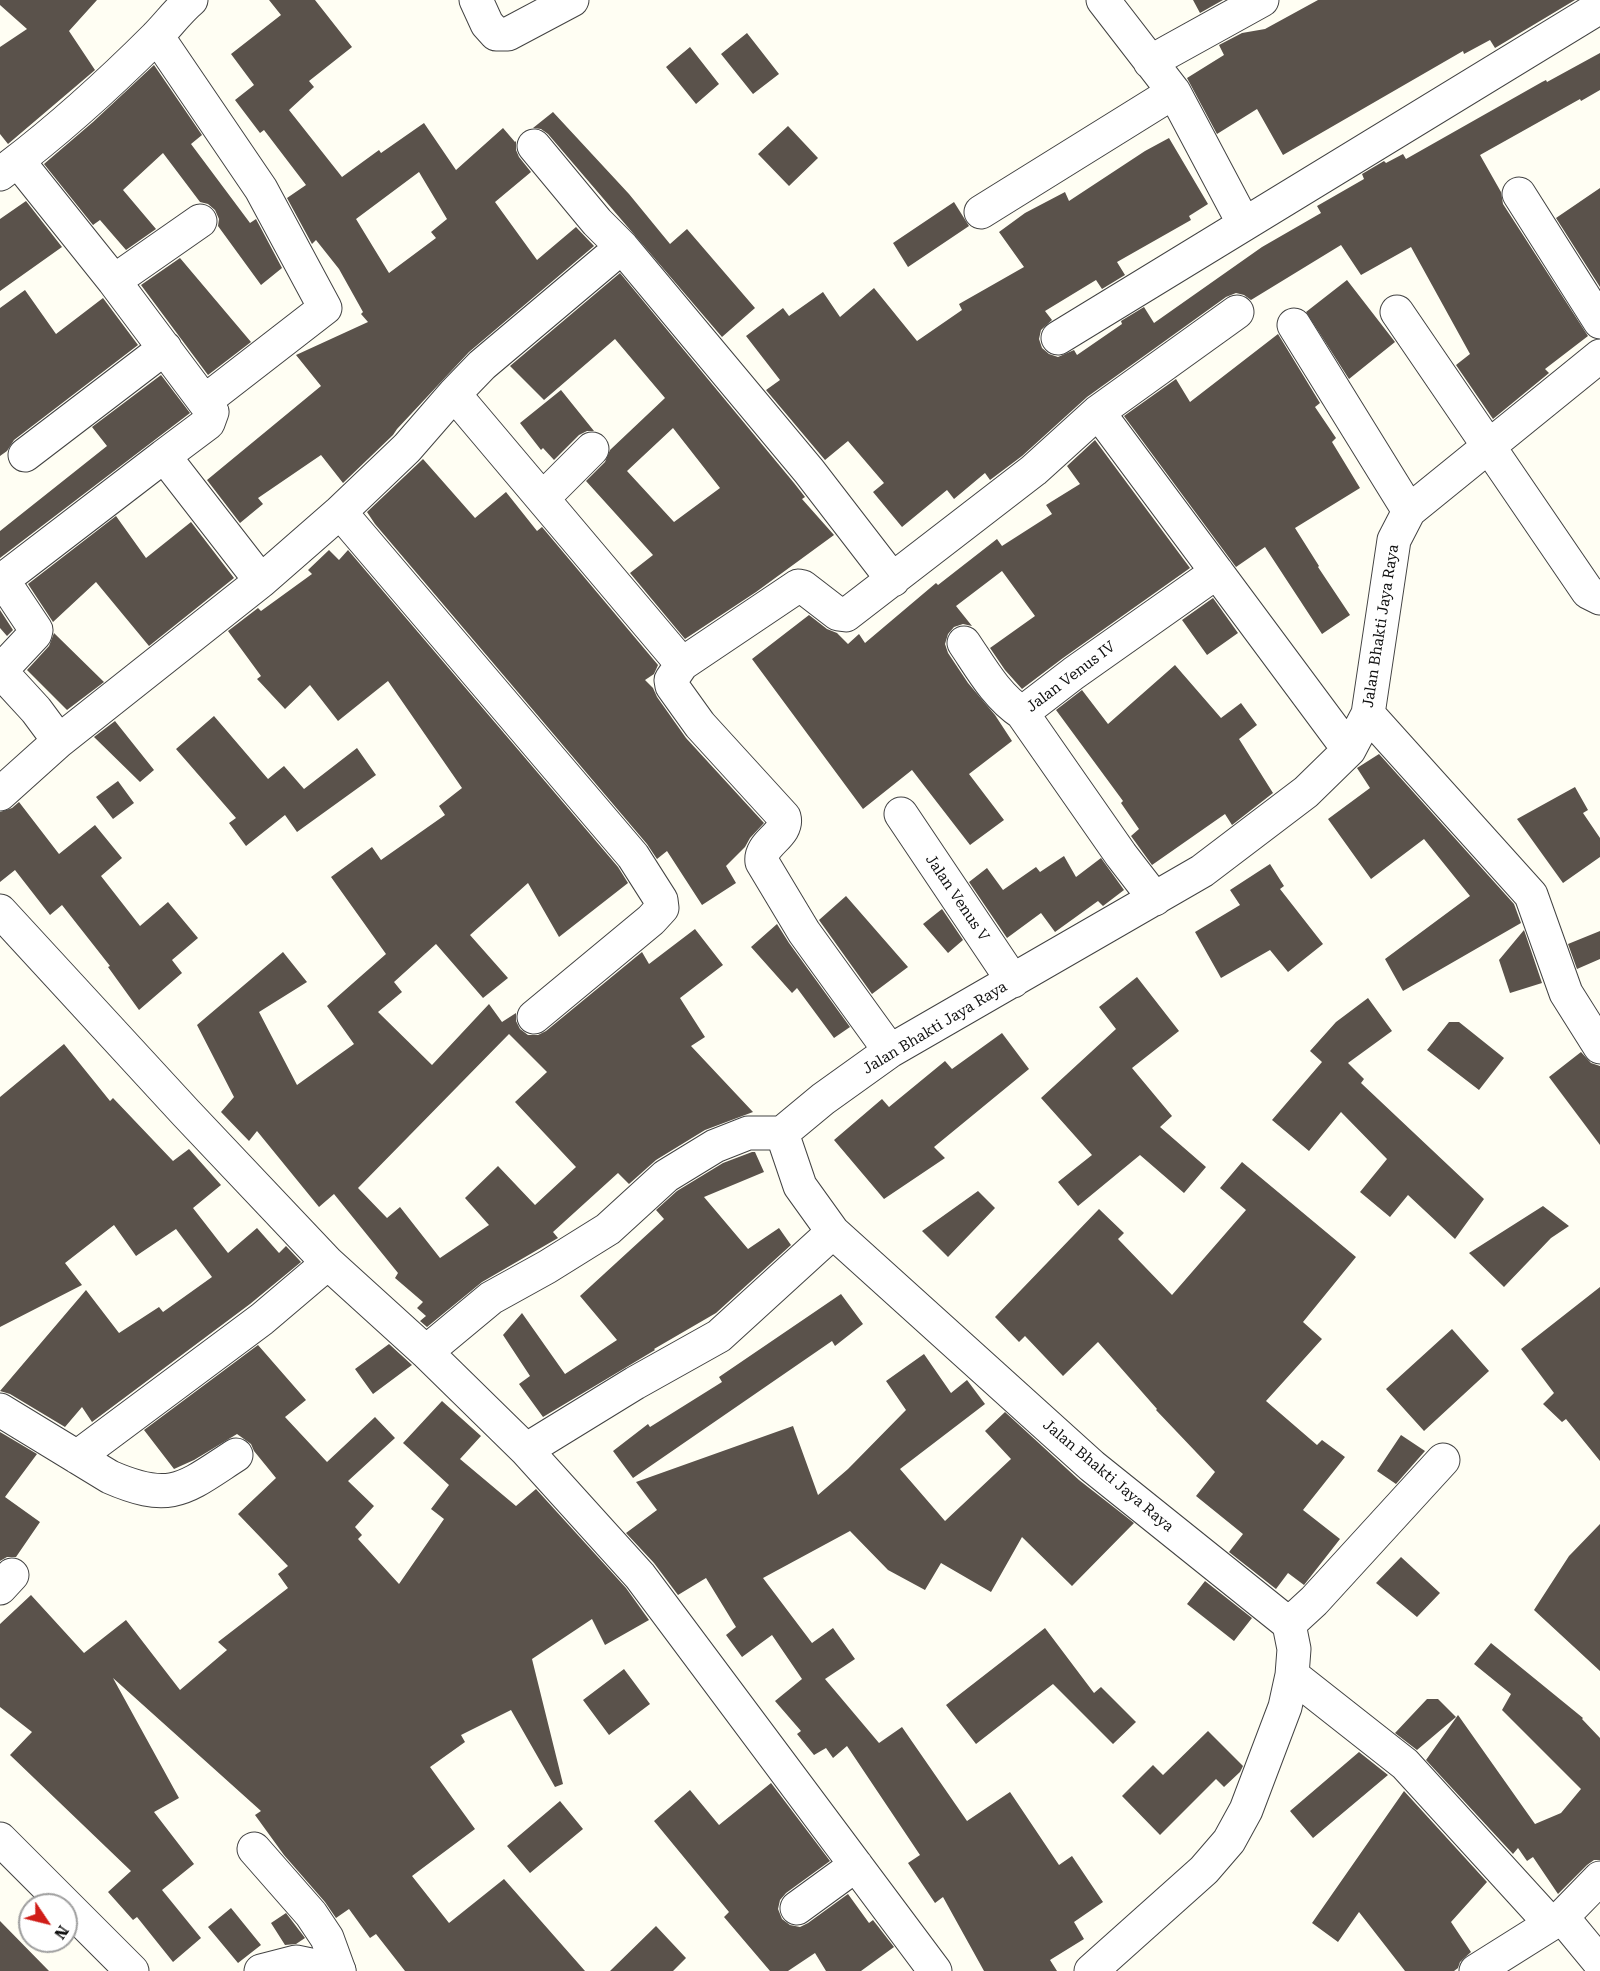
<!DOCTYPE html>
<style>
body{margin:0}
#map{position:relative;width:1600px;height:1971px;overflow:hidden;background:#fffef3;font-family:"Roboto Serif",serif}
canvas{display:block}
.north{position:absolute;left:18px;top:1893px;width:60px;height:60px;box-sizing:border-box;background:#fff;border:2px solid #9f9f9f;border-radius:50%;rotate:125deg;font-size:16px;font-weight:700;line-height:24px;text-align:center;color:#101010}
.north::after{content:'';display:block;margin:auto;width:21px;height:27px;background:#d01d18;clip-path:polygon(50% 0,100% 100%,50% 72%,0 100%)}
</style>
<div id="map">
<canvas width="1600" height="1971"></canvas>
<div class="north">N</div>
</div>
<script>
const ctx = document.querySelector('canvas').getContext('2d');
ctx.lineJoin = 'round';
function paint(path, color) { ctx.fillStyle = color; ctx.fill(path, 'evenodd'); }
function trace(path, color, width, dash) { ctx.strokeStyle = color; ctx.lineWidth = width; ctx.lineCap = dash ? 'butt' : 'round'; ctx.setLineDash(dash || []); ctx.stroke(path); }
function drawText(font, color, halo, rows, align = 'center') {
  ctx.font = font + ' "Roboto Serif",serif'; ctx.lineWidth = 6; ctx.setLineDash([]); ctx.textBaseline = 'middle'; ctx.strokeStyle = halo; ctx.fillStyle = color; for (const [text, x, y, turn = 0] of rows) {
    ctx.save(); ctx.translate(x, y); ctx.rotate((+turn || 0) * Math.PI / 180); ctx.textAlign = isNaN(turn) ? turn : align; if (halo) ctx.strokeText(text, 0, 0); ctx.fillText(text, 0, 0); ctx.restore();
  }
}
paint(new Path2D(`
 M0,0H97L69,31L95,70L8,144L0,134V47L27,29L0,5Z
 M269,0H315L352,47L309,81L314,87L289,110L342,177L379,150L381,153L424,123L456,170L503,128L515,142L516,141V150L519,157L531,172L495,202L537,260L576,227L594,246L469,352L397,429L393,435L343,483L321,455L258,498L263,504L240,523L207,480L321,386L296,355L368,322L361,314L363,312L339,269L316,240L312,244L287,198L306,185L264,130L260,133L235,100L254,85L231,54L281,15ZM419,172L447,219L431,232L436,238L389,273L356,219Z
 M1193,0H1223L1200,13Z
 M1318,0H1575L1495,48L1490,40L1464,54L1463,51L1283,155L1257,109L1217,134L1187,78L1224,55L1219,45L1242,33L1265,29Z
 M747,33L779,74L753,94L721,54Z
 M690,47L719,84L696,104L666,67Z
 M1600,53V90L1581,101L1580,99L1480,155L1501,192L1503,204L1588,336L1545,369L1549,373L1493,419L1456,365L1470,354L1411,247L1361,275L1341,245L1251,300L1244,295L1236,293L1226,297L1087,397L1022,456L990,480L985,473L954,499L947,490L902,527L873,492L884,483L848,441L825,460L766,390L780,380L746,336L783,308L789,316L823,292L840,317L874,288L917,341L962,310L959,304L1024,267L999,232L1025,213L1065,192L1069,201L1145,151L1169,138L1208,204L1189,216L1191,220L1117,262L1125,275L1102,289L1096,280L1045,311L1052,320L1041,330L1039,339L1042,348L1049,354L1058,357L1074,350L1077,355L1122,324L1121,321L1144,307L1154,323L1262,247L1321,213L1317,206L1364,179L1362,174L1384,161L1386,163L1403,154L1406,159L1542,82L1546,80L1547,82Z
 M154,65L202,135L191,144L250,223L256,219L282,268L261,285L218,226L219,219L215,210L208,204L200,202L163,153L123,190L156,229L126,250L100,220L93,225L44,164L93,122Z
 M553,112L629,194L670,244L687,229L755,308L722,337L548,134L541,129L533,128Z
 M788,126L818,158L789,186L758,154Z
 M1600,188V287L1556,218Z
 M26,201L62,247L0,291V219Z
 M954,202L969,226L908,267L893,243Z
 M180,258L251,342L208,375L141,285Z
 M620,273L794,483L805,497L802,499L834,535L756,592L685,639L630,573L653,555L586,481L605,462L610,450L665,398L615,339L544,400L510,366ZM673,428L720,488L674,522L627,471Z
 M1347,280L1395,342L1349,379L1306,312Z
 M25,290L56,334L103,298L138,345L14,440L7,451L0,456V308Z
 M1278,334L1320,403L1315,407L1336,438L1332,442L1360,488L1295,528L1319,566L1318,567L1350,615L1322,634L1265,547L1236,567L1124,416L1176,379L1190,402Z
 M161,375L190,413L0,558V531L107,446L92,427Z
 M561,390L594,431H587L579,435L554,460L543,448L541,450L520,423Z
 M1095,440L1190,568L1063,658L1022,689L1005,670L988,645L990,648L1035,616L1002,571L956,606L972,626L963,624L954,627L948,634L945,644L948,653L968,683L995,715L1012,741L969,774L1004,820L970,845L912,770L863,809L752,659L809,615L827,629L837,633L848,644L859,634L865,643L936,583L938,585L997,539L1002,546L1052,514L1046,505L1080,484L1067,466Z
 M423,459L475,518L506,492L537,531L542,527L658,665L654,674L645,680L653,688L657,697L686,738L764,823L750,838L745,847L726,866L736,883L702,905L667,851L657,859L647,844L375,524L367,512Z
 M116,516L146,558L191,522L234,578L149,646L96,582L53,622L28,584Z
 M329,550L339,560L348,550L618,867L628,883L559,937L528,883L470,935L508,978L483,998L436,944L394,982L402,992L378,1012L432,1065L489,1004L502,1022L516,1013V1021L520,1029L528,1035H538L546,1031L642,952L649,964L695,929L723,965L680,998L705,1037L691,1046L753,1112L705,1130L656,1160L629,1184L618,1173L553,1232L558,1238L482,1282L427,1327L420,1321L426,1316L417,1308L423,1302L395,1278L398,1273L334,1194L319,1207L257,1131L249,1141L221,1112L234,1097L197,1025L283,952L307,982L259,1012L297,1085L354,1044L327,1006L386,954L331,877L372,847L381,860L445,815L439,806L462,788L388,681L338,721L310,685L285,709L257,679L261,676L228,631L258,608L261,611L312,574L308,570ZM509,1034L547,1072L515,1102L576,1167L535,1205L498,1166L465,1198L489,1225L440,1258L400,1207L387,1218L358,1188Z
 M1213,598L1238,633L1207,655L1182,620Z
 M0,610L13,630L7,636L0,628Z
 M54,633L104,682L67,710L27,670L49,646Z
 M1175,665L1221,718L1241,703L1257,725L1239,739L1273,793L1232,825L1225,814L1152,865L1131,836L1139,829L1121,803L1123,801L1056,710L1082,690L1108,724Z
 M214,716L268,779L284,766L304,789L357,748L376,775L297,832L285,815L246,846L229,823L236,818L176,749Z
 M115,721L154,770L140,782L94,737Z
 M1379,754L1514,904L1521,923L1403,991L1385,959L1470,896L1424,839L1371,879L1328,819L1370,788L1357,768Z
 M118,781L134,803L113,819L96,797Z
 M1575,787L1588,810L1583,813L1600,838V857L1563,883L1517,819Z
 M19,802L59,854L95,825L122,858L101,876L140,926L168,902L198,938L172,960L182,973L139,1010L108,967L110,966L62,905L50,915L15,870L0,882V812L12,808Z
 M1064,856L1076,877L1101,858L1124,890L1103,906L1098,901L1055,932L1041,913L1007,938L969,882L987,868L1003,890L1036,867L1040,872Z
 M1270,864L1284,886L1280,889L1323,944L1288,972L1270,950L1221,978L1195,932L1240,905L1230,890Z
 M846,896L908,967L872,994L819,920Z
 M942,909L963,940L948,953L923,924Z
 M777,924L789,943L850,1027L834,1038L797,988L792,993L751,947Z
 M1524,930L1542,983L1510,993L1499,960Z
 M1600,931V959L1577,969L1568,944Z
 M1137,977L1179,1031L1132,1068L1172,1116L1160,1127L1206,1167L1184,1193L1140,1155L1078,1206L1058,1182L1092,1155L1041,1098L1116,1029L1099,1007Z
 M1368,998L1392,1031L1348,1063L1364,1079L1361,1083L1484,1199L1455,1239L1408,1195L1390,1217L1360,1192L1387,1159L1341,1112L1309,1151L1272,1120L1322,1062L1310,1051L1336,1022Z
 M1449,1022H1459L1504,1058L1479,1090L1427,1050Z
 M1002,1033L1029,1069L934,1147L945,1158L884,1199L834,1140L882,1099L889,1107L945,1061L952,1069Z
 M64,1044L110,1101L113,1098L173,1161L189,1149L221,1185L193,1208L228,1253L257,1228L279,1253L286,1246L301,1262L250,1304L92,1422L82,1407L65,1427L10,1394L0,1391L86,1290L119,1333L159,1307L163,1312L212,1277L176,1229L136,1256L114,1225L65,1263L82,1285L0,1327V1097Z
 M1581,1052L1591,1063L1600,1066V1145L1549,1077Z
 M752,1152H755L764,1172L704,1197L748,1249L779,1228L791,1245L716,1313L654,1349L655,1350L543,1417L519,1384L530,1376L503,1335L522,1313L565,1374L617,1340L580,1296L664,1219L656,1210L677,1191L723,1163Z
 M1242,1162L1356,1257L1303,1322L1322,1339L1266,1401L1317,1445L1322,1440L1345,1457L1303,1510L1340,1539L1304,1585L1288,1573L1276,1589L1229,1552L1243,1534L1196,1496L1215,1472L1156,1410L1157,1409L1098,1342L1063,1376L1025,1336L1019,1342L995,1317L1099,1209L1124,1233L1118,1239L1172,1295L1246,1210L1220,1188Z
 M978,1191L995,1208L948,1257L922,1231Z
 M1543,1206L1569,1226L1551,1238L1504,1287L1469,1253Z
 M1600,1287V1461L1566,1419L1562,1422L1543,1404L1554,1393L1521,1349Z
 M841,1294L863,1324L835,1346L832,1341L633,1478L613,1451L648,1424L650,1427L722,1382L719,1377Z
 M1452,1329L1489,1371L1424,1431L1386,1389Z
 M389,1344L412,1365L373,1394L355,1369Z
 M258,1345L306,1400L285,1417L327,1462L375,1417L395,1438L348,1481L374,1506L355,1527L362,1535L358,1539L399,1584L444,1519L431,1509L449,1485L403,1443L442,1401L481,1436L460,1459L516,1506L536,1489L626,1588L649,1620L605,1645L592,1619L532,1659L563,1784L555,1787L511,1710L461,1735L465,1742L430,1767L475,1829L412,1876L449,1923L504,1879L585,1971H405L376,1934L370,1938L349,1909L336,1918L325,1902L284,1855L255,1815L261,1811L113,1678L179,1798L154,1812L194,1864L162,1890L201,1938L173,1962L137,1917L133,1920L108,1892L131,1871L10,1755L32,1732L0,1707V1624L31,1595L84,1653L126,1620L180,1690L227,1650L218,1642L288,1588L278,1574L288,1566L238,1514L276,1478L254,1451L251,1444L237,1434L194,1460L174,1469L144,1430Z
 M924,1354L951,1393L967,1380L985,1404L900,1469L945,1521L1011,1459L985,1431L1005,1412L1079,1480L1134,1523L1072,1586L1022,1537L991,1592L941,1563L925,1590L888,1570L850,1531L763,1578L812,1643L833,1628L855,1659L825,1679L879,1743L902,1727L967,1821L1010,1792L1059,1865L1072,1856L1103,1902L1074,1922L1084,1939L1050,1960L1057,1971H984L943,1897L935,1903L908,1863L920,1855L847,1746L833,1758L826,1748L814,1755L797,1734L801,1731L775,1701L802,1679L772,1635L742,1657L726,1635L736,1627L706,1578L678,1595L654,1563L626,1533L657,1510L636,1482L793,1426L818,1495L848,1469L906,1410L886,1381Z
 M0,1432L37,1454L5,1497L40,1522L16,1557H7L0,1561Z
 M1401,1435L1425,1451L1396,1484L1377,1471Z
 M1600,1524V1671L1534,1610L1569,1556Z
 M1401,1557L1440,1593L1417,1617L1376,1583Z
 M1205,1581L1252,1618L1234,1641L1187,1604Z
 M1045,1628L1094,1693L1101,1687L1136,1722L1113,1744L1053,1684L976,1744L946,1705Z
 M1491,1643L1583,1718L1582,1719L1600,1738V1860H1594L1587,1865L1558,1894L1533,1857L1527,1861L1518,1848L1513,1854L1426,1760L1458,1715L1535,1824L1561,1813L1581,1789L1502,1710L1511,1694L1474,1664Z
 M624,1669L650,1704L609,1735L583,1700Z
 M1427,1699H1438L1456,1717L1417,1750L1395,1733Z
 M1208,1731L1243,1766L1240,1772L1224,1787L1216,1779L1160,1835L1122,1796L1153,1765L1163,1775Z
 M1359,1752L1388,1775L1313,1838L1290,1811Z
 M771,1783L830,1861L786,1893L780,1900L778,1909L782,1919L790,1925L800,1927L808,1923L848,1894L869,1923L873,1920L894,1947L861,1971H826L815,1953L788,1971H770L724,1917L729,1912L654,1821L690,1790L719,1825Z
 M1404,1791L1487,1882L1451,1922L1471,1952L1460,1962L1458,1968L1454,1971H1405L1359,1912L1338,1942L1312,1923Z
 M560,1801L583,1829L530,1873L507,1846Z
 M231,1908L261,1945L238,1963L208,1927Z
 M286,1913L305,1938L296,1944L285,1945L271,1923Z
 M0,1921L49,1971H0Z
 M656,1926L686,1958L673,1971H610Z`), '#5a524b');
const minor = new Path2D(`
 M476,0L487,24L496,34H508L572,0
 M1103,0L1174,92L1244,224
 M157,36L261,189L325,308L205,401
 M1150,62L1262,0
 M534,146L597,222L622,247L809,471L893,580
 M18,161L114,281L212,412L208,423L164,456L261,581
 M0,174C55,133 108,85 156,37C168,25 178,11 191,0
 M1519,194L1600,322
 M981,212L1174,92
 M114,281L200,221
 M1397,312L1588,592L1600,598
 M1294,325L1409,511
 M1058,338L1600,7
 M454,394L682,664
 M1098,412L1349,750
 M25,455L165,348
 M543,498L592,449
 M340,512L633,856L661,900L662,908L651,920L534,1017
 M964,643C981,668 996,696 1022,713L1121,855L1155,899
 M1022,713L1074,673L1217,572
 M1368,714L1531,895L1566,993L1600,1047
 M59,741L36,710L3,674L5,666L35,634L36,630L8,588L9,575L164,456
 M0,794L59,741L261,581L340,512L407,448L454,394L482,365L622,247
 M901,814L1013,981
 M0,911L186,1113L328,1263L426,1352L526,1450L640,1576L935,1971
 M890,1051L804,932L762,862C759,843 789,835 784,817L700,725L672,686L671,680L682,664L798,586L803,587L838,614L846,615L1034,470L1098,412L1237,312
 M782,1133L823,1099L890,1051L1202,871L1306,792L1349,750L1368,714L1394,540L1409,511L1600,356
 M782,1133L800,1186L833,1232L1092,1466L1289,1624L1294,1649L1292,1675L1285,1707L1246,1810L1229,1841L1204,1870L1091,1971
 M426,1352L491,1298L547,1267L608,1229L666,1176L715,1146L748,1133H782
 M0,1410L110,1477C172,1504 185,1488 236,1455
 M526,1450L635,1383L719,1336L833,1232
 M77,1457L262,1319L328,1263
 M0,1588L12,1575
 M1289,1624L1314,1601L1443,1460
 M1292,1675L1405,1764L1551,1924
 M254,1849L311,1914L327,1938L339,1971
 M797,1908L856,1865
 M1562,1917L1600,1963
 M1476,1971L1562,1917L1600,1878`);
const tertiary = new Path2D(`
 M0,1839L132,1971
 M261,1971L296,1962L339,1971`);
trace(minor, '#434343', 35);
trace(tertiary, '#434343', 35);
trace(minor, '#fff', 33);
trace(tertiary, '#fff', 33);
drawText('15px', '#101010', '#fff', [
 ["Jalan Bhakti Jaya Raya",1381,626,-81],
 ["Jalan Venus IV",1071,677,-37],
 ["Jalan Venus V",957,898,56],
 ["Jalan Bhakti Jaya Raya",935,1028,-31],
 ["Jalan Bhakti Jaya Raya",1108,1476,40]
]);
</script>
